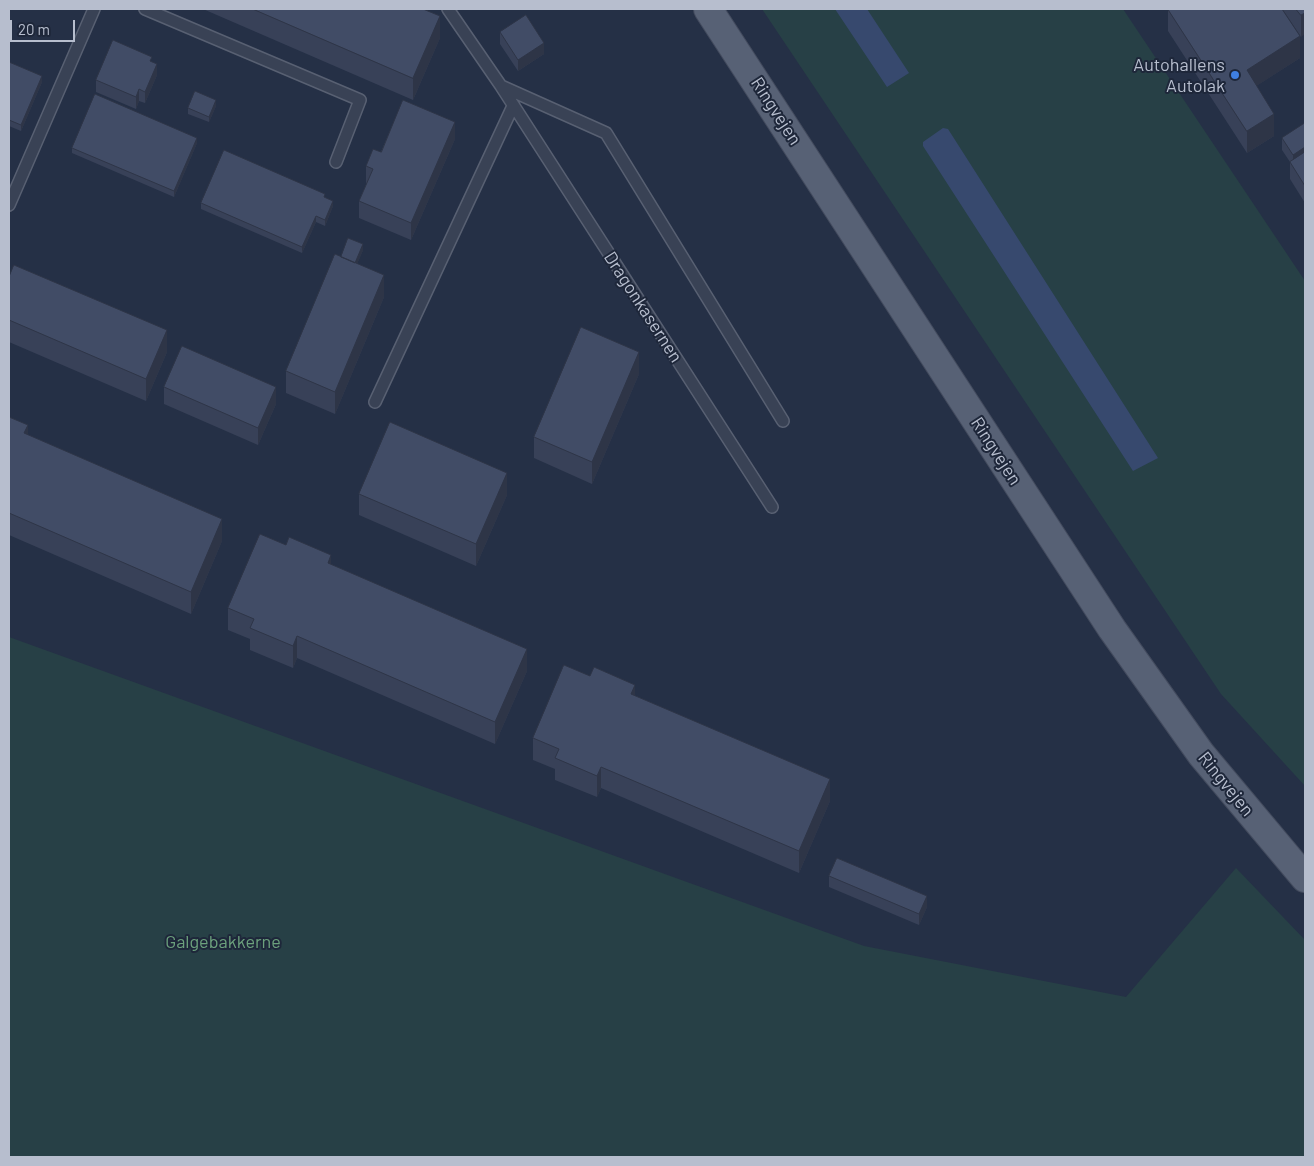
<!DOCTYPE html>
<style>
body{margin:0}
#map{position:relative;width:1314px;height:1166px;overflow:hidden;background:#253046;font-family:Barlow,sans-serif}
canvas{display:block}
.frame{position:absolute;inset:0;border:10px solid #b7bece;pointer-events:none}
.scale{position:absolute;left:10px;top:20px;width:65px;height:22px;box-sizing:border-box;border:2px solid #b7bece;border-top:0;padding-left:6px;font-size:15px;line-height:18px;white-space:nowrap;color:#b7bece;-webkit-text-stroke:4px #1e273a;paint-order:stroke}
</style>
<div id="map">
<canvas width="1314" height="1166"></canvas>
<div class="frame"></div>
<div class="scale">20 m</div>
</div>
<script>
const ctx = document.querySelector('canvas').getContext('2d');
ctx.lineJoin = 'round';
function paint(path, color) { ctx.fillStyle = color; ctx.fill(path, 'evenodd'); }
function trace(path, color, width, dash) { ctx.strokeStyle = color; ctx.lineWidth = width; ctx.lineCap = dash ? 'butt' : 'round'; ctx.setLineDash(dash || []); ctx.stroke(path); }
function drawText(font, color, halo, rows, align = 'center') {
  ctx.font = font + ' Barlow,sans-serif'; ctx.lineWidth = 4; ctx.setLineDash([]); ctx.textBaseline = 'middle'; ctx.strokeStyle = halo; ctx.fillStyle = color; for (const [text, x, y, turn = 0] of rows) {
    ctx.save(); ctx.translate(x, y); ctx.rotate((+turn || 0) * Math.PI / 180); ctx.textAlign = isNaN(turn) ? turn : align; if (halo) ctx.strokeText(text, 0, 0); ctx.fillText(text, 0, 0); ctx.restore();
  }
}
paint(new Path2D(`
 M762,9H1123L1305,281V786L1221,694Z
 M9,637L864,946L1126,997L1236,868L1305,940V1157H9Z`), '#274046');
paint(new Path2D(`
 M835,9H867L909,73L887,87Z
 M943,128L948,129L1158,458L1133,471L923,146V142Z`), '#37496e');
const service = new Path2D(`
 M145,9L360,100L336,162
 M448,9L501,86L772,507
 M501,86L606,133L783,421
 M9,205L94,9
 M375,402L513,106`);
const primary = new Path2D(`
 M708,9L1112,629L1201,754L1305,878`);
trace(service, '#586072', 14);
trace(primary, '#434b5e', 30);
trace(service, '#394255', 11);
trace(primary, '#576175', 28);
paint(new Path2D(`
 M203,9H423L440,38L413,100Z
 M1168,9H1305L1301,37L1283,10L1300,58L1256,86L1274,136L1247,153L1168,31Z
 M500,32L544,54L518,71L500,44Z
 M9,62L42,82L21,131L9,126Z
 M152,62L157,75L145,103L139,101L136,109L96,92V80Z
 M216,106L209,122L188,114V108Z
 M1305,123V203L1290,179V162L1282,150V138Z
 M455,139L411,240L359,218V201L367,183H366V166Z
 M197,143L174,197L72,153V148Z
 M325,197L333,206L325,226L316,222L302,253L201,209V203Z
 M363,250L357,264L384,297L335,414L286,393V371L341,257Z
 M9,277L167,352L146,401L9,342Z
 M639,374L592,484L534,458V437Z
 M164,387L276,404L258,445L164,404Z
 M9,417L28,435L222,541L191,614L9,535Z
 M359,494L507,495L476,566L359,515Z
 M331,565L527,671L495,744L297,658L293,668L250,650V639L228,630V608Z
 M635,696L830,801L799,873L601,788L597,797L555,780V769L533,760V738Z
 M829,876L927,907L919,925L829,887Z`), '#384158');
paint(new Path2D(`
 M1305,13V34L1301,37V15Z
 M440,16V38L413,100V78Z
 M1300,36V58L1247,92V70Z
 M544,43V54L518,71V60Z
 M157,64V75L145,103V92Z
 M42,76V82L21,131V125Z
 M139,89V101L136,109V97Z
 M216,100V106L209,122V117Z
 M1274,114V136L1247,153V131Z
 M455,122V139L411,240V223Z
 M197,138V143L174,197V191Z
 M1305,147V158L1293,167V155Z
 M333,201V206L325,226V220Z
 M316,216V222L302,253V247Z
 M363,244V250L353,274V268Z
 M384,275V297L335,414V392Z
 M167,330V352L146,401V379Z
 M639,352V374L592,484V462Z
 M276,387V404L258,445V428Z
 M28,425V446L24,433Z
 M507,473V495L476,566V544Z
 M222,519V541L191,614V592Z
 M331,555V577L328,563Z
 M297,636V658L293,668V646Z
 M527,649V671L495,744V722Z
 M635,685V707L631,694Z
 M601,767V788L597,797V776Z
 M830,779V801L799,873V851Z
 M927,896V907L919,925V914Z`), '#2e3547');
const building = new Path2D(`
 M253,9H423L440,16L413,78Z
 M1168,9H1282L1300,36L1247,70L1274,114L1247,131Z
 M1296,9H1305V13L1301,15Z
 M526,15L544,43L518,60L500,32Z
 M113,40L152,57L150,61L157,64L145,92L139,89L136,97L96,80Z
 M9,62L42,76L21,125L9,120Z
 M195,91L216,100L209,117L188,108Z
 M95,94L197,138L174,191L72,148Z
 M403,100L455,122L411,223L359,201L373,169L366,166L373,149L381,152Z
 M1305,123V147L1293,155L1282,138Z
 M224,150L325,194L324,197L333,201L325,220L316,216L302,247L201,203Z
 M1305,152V186L1290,162Z
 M348,238L363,244L355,263L341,257Z
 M335,254L384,275L335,392L286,371Z
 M14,265L167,330L146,379L9,320V277Z
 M581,327L639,352L592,462L534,437Z
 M182,346L276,387L258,428L164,387Z
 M9,417L28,425L24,433L222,519L191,592L9,513Z
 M390,422L507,473L476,544L359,494Z
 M260,534L286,545L289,537L331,555L328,563L527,649L495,722L297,636L293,646L250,628L254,619L228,608Z
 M564,665L590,676L594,667L635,685L631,694L830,779L799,851L601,767L597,776L555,758L559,749L533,738Z
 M837,858L927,896L919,914L829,876Z`);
paint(building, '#414c66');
trace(building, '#2e3547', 1);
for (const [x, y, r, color] of [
 [1235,75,5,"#3f7fe0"]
]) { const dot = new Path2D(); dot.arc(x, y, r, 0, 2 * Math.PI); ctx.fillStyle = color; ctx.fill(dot); trace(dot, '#1e273a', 2); }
drawText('18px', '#b7bece', '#1e273a', [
 ["Autohallens",1225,65],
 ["Autolak",1225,86]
], 'right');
drawText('18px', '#b7bece', '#1e273a', [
 ["Ringvejen",776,111,57],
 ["Dragonkasernen",643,307,57],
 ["Ringvejen",996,451,57],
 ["Ringvejen",1226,784,51]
]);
drawText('18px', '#6ca17d', '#1e273a', [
 ["Galgebakkerne",223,942]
]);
</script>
